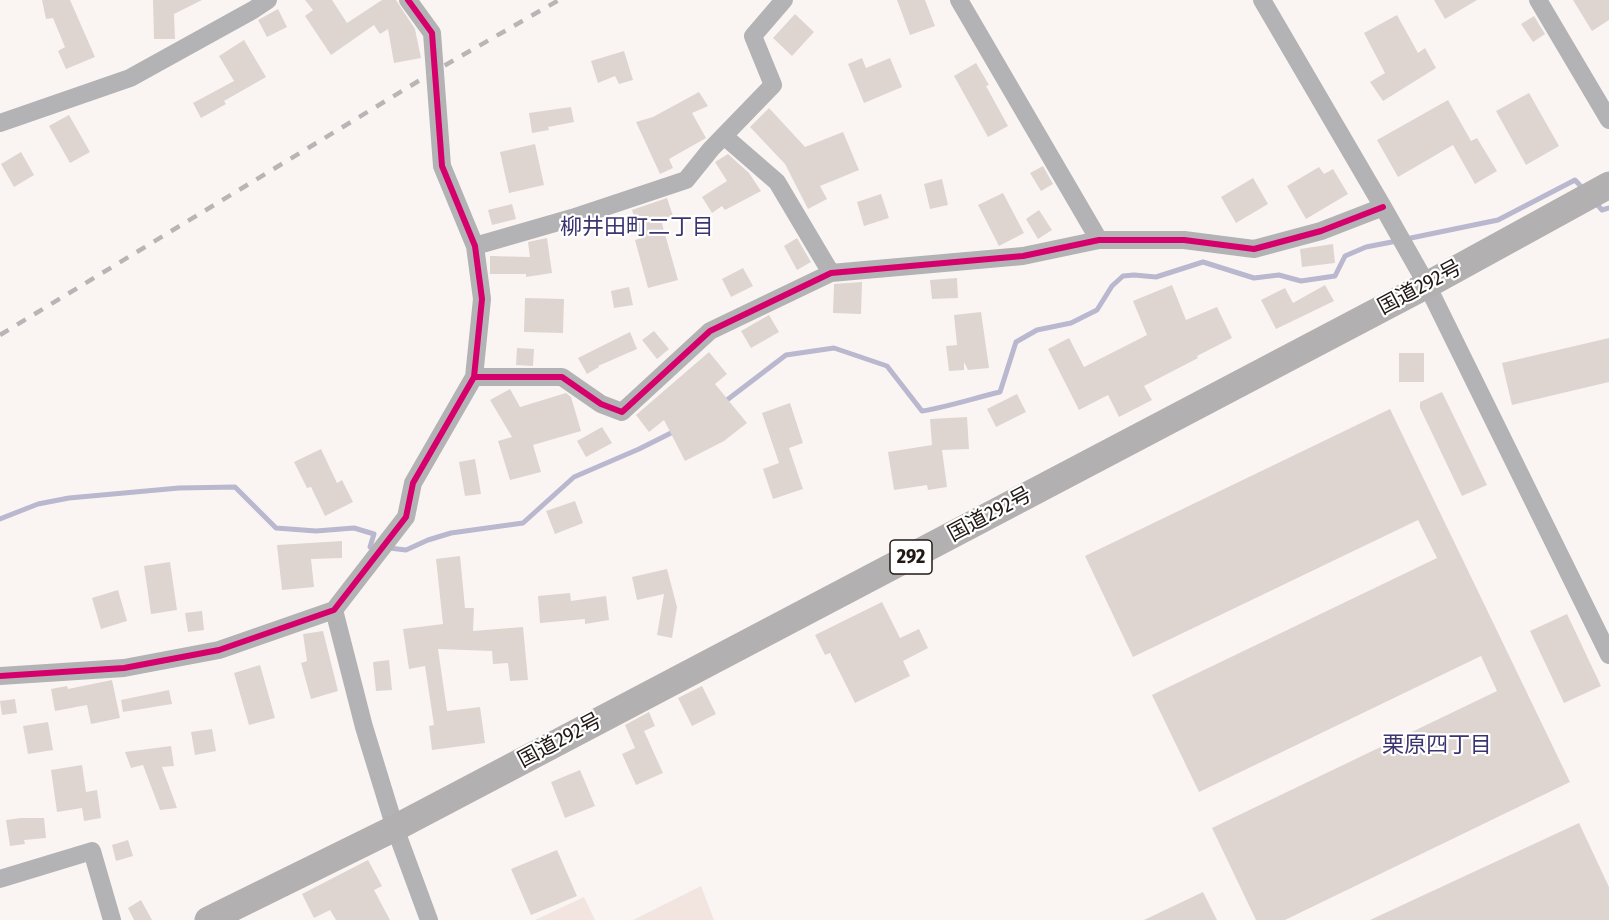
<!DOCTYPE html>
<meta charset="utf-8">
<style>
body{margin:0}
canvas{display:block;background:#faf5f2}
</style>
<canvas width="1609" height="920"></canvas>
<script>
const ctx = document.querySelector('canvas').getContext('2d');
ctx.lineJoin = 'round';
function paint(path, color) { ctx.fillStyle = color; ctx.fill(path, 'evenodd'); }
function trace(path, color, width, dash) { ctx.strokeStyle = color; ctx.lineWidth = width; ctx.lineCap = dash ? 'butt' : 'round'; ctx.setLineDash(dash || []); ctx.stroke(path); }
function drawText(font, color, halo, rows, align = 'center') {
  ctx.font = font + ' "Fira Sans Condensed","Noto Sans JP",sans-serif'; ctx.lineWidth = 4.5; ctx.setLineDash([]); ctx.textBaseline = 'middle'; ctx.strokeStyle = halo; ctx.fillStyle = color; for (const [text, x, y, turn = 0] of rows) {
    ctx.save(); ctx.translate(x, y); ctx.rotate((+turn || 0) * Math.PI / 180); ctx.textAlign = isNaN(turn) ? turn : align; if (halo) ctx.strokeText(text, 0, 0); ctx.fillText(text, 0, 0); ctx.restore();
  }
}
paint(new Path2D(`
 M701,886L714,920H633Z
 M584,897L595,920H535Z`), '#f2e5e0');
trace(new Path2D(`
 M1595,202L1602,210L1609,208
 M1406,239L1498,220L1575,180L1585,191
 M723,403L786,355L834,348L887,366L922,411C948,407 974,398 1000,392L1016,342L1037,330L1071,323L1097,310L1112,286L1123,276L1134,275L1156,277L1203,262L1254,278L1279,275L1301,281L1335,276L1345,256L1366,247L1397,241
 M0,519L38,504L69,498L179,488L235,487L276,528L316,531L354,528L374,534L370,547H376
 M389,548L406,550L428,540L451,533L523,523L574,477L639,449L677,430`), '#bab8cf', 5);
paint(new Path2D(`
 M42,0H70L95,57L66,69L58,51L65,47L53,18L46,19Z
 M153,0H202L174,14L175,39H154Z
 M305,0H332L347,23L382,0H396L415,29L421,58L394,63L388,29L380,34L374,25L331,55L305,16L313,10Z
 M897,0H925L935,26L910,35Z
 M1434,0H1477L1445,19Z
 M1573,0H1609V20L1592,31Z
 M278,9L287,27L267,37L258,20Z
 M795,14L814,32L792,56L773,38Z
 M1397,15L1418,53L1425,48L1436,68L1383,101L1370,82L1385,73L1364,33Z
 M1534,16L1545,34L1533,42L1521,24Z
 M244,40L266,77L224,101L226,104L201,118L193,103L234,81L219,56Z
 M624,51L633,80L619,84L615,76L598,83L591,61Z
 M862,58L866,68L890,58L902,87L864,103L848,64Z
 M976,63L989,85L986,86L1008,126L988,137L954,76Z
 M699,92L708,106L692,113L706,138L669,159L673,168L660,174L636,122L653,117Z
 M1529,93L1559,146L1526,165L1496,111Z
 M1448,100L1471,141L1477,138L1497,171L1475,184L1453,145L1398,177L1377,140Z
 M571,107L574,122L548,127L549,130L532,133L529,113Z
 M769,108L805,147L843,132L859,170L820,186L827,199L808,209L785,164L750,127Z
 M69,115L90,152L70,163L49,126Z
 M535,144L544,185L509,193L500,152Z
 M21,152L34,175L14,187L1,164Z
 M728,154L749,173L761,191L725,210L722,206L712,213L702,197L727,181L715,162Z
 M1043,166L1053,184L1041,191L1030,173Z
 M1319,167L1324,174L1333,169L1348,194L1306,219L1287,186Z
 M1253,178L1268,204L1236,223L1221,197Z
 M942,179L948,205L930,209L924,184Z
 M1003,193L1024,233L999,246L978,205Z
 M881,194L889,218L864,226L857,202Z
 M667,198L673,216L661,220L678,280L648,288L635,240L641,238L632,210Z
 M512,204L516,219L492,225L488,210Z
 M1039,210L1052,230L1038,239L1026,219Z
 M547,238L552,273L526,277V274H490V256L530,257L528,242Z
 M797,238L811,262L797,270L784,246Z
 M1333,244L1335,263L1302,267L1300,249Z
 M743,268L753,286L731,297L722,279Z
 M957,278L958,298L932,299L930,280Z
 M862,282L861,314L833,313L834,284Z
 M1172,285L1186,320L1217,307L1232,338L1197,356L1198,358L1144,386L1152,400L1119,417L1108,395L1079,410L1048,349L1069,338L1084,367L1147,335L1133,301Z
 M1325,285L1334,301L1276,329L1261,300L1285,288L1293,303Z
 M629,287L633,305L614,308L611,291Z
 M525,298L564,299L563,333L524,332Z
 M981,312L989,368L968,370L964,362V370L949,371L946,346L957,345L954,315Z
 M769,315L779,332L751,348L741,331Z
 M654,331L669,349L657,359L642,340Z
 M630,332L637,349L598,366L599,367L587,374L578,358Z
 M1609,338V382L1512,405L1502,363Z
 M517,348L534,349L533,366L516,365Z
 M709,352L727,374L715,384L747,423L724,441L685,461L664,420L649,432L636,415Z
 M1399,353H1424V382H1399Z
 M510,389L520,407L566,393L571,397L581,431L533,445L541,472L510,480L498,441L512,437L490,400Z
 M1442,392L1487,485L1462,496L1420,408V402Z
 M1017,394L1026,412L996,427L987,409Z
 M790,403L803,443L789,448L803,489L773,499L763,469L779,463L762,413Z
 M1390,409L1570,782L1285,920H1256L1212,828L1497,691L1481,656L1199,792L1152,695L1437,558L1418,520L1133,657L1085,556Z
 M967,417L969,449L942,450L947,487L928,490L927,485L894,490L888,452L932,445L930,419Z
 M602,427L612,443L586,457L577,441Z
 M321,449L337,483L342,480L353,502L325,516L311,487L307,488L294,462Z
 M475,459L481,494L465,496L459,462Z
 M575,501L583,523L555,534L546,511Z
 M342,541V558L311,559L314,587L282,590L277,545Z
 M460,556L465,608H474L473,631L523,627L528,680L510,681L508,663L493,664L492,651L438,649L447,711L480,707L485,743L432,750L429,726L434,725L425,666L409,669L403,629L443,624L436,559Z
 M170,562L177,610L151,614L144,566Z
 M667,569L677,607L672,638L657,635L664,594L637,600L632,577Z
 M118,590L127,621L101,629L92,598Z
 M570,593L571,601L606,596L609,620L585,624V619L540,623L538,596Z
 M882,602L900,638L919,629L928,648L903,661L910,676L855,703L830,653L825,655L815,635Z
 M202,611L204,630L188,632L185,613Z
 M1567,614L1601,686L1564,703L1530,631Z
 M323,631L338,691L311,699L301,663L307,661L303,634Z
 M389,660L392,690L376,691L373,662Z
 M260,665L275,718L249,725L234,673Z
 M112,680L120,718L91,724L87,705L55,711L51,689L67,686L68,689Z
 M702,686L716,714L692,726L678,698Z
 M169,690L172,704L123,712L121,700Z
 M15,699L17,713L2,715L0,701Z
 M649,712L655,726L644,731L663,773L636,785L622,754L635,748L625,725Z
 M48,722L53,750L28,754L23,726Z
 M212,729L216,751L195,755L191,732Z
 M171,746L174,766L162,767L177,808L160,810L143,765L131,768L125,752Z
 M82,765L86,792L97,790L101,818L84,821L82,808L57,812L51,770Z
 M580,770L595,806L565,818L551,782Z
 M21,818H44L46,838L24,840L25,844L10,846L6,820Z
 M1579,823L1609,887V920H1370Z
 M128,840L133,856L116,861L112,845Z
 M557,850L577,896L531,915L511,869Z
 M368,860L382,886L374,890L390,920H336L330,910L314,918L302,894Z
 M1203,892L1217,920H1144Z
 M141,900L152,920H134L128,908Z`), '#ded5d0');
trace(new Path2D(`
 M959,0L1099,240
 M1262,0L1383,207L1427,285L1609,655
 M1538,0L1609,120
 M0,123L130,78L253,10L268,0
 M724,136L777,182L831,273
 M475,246L572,218L686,180L711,149L773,85L753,36L784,0
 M474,377H562L601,404L622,412L710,331L831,273L1023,256L1099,240H1184L1254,249L1321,231L1383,207
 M334,610L364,727L395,828L429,920
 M0,676L124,668L219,650L334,610L406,517L413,483L474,377L482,299L475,246L442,166L432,33L408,0
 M0,879L92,851L112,920`), '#b3b3b6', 18);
trace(new Path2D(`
 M208,920L395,828L1427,285L1609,185`), '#b3b0b1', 27);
trace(new Path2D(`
 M0,335L435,71L559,0`), '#b9b5b6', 4.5, [10, 10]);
trace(new Path2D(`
 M474,377H562L601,404L622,412L710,331L831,273L1023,256L1099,240H1184L1254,249L1321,231L1383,207
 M0,676L124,668L219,650L334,610L406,517L413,483L474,377L482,299L475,246L442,166L432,33L408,0`), '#d6006c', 6);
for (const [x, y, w] of [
 [911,557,42]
]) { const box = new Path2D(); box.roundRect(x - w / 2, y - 17, w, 34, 4.5); ctx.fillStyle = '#fff'; ctx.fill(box); trace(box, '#221915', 1.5); }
drawText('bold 20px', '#221915', null, [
 ["292",911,557]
]);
drawText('21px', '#221915', '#fff', [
 ["国道292号",1420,288,-28],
 ["国道292号",990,515,-28],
 ["国道292号",560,741,-28]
]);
drawText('22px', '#3b3470', '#fff', [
 ["柳井田町二丁目",637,228],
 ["栗原四丁目",1437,746]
]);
</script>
